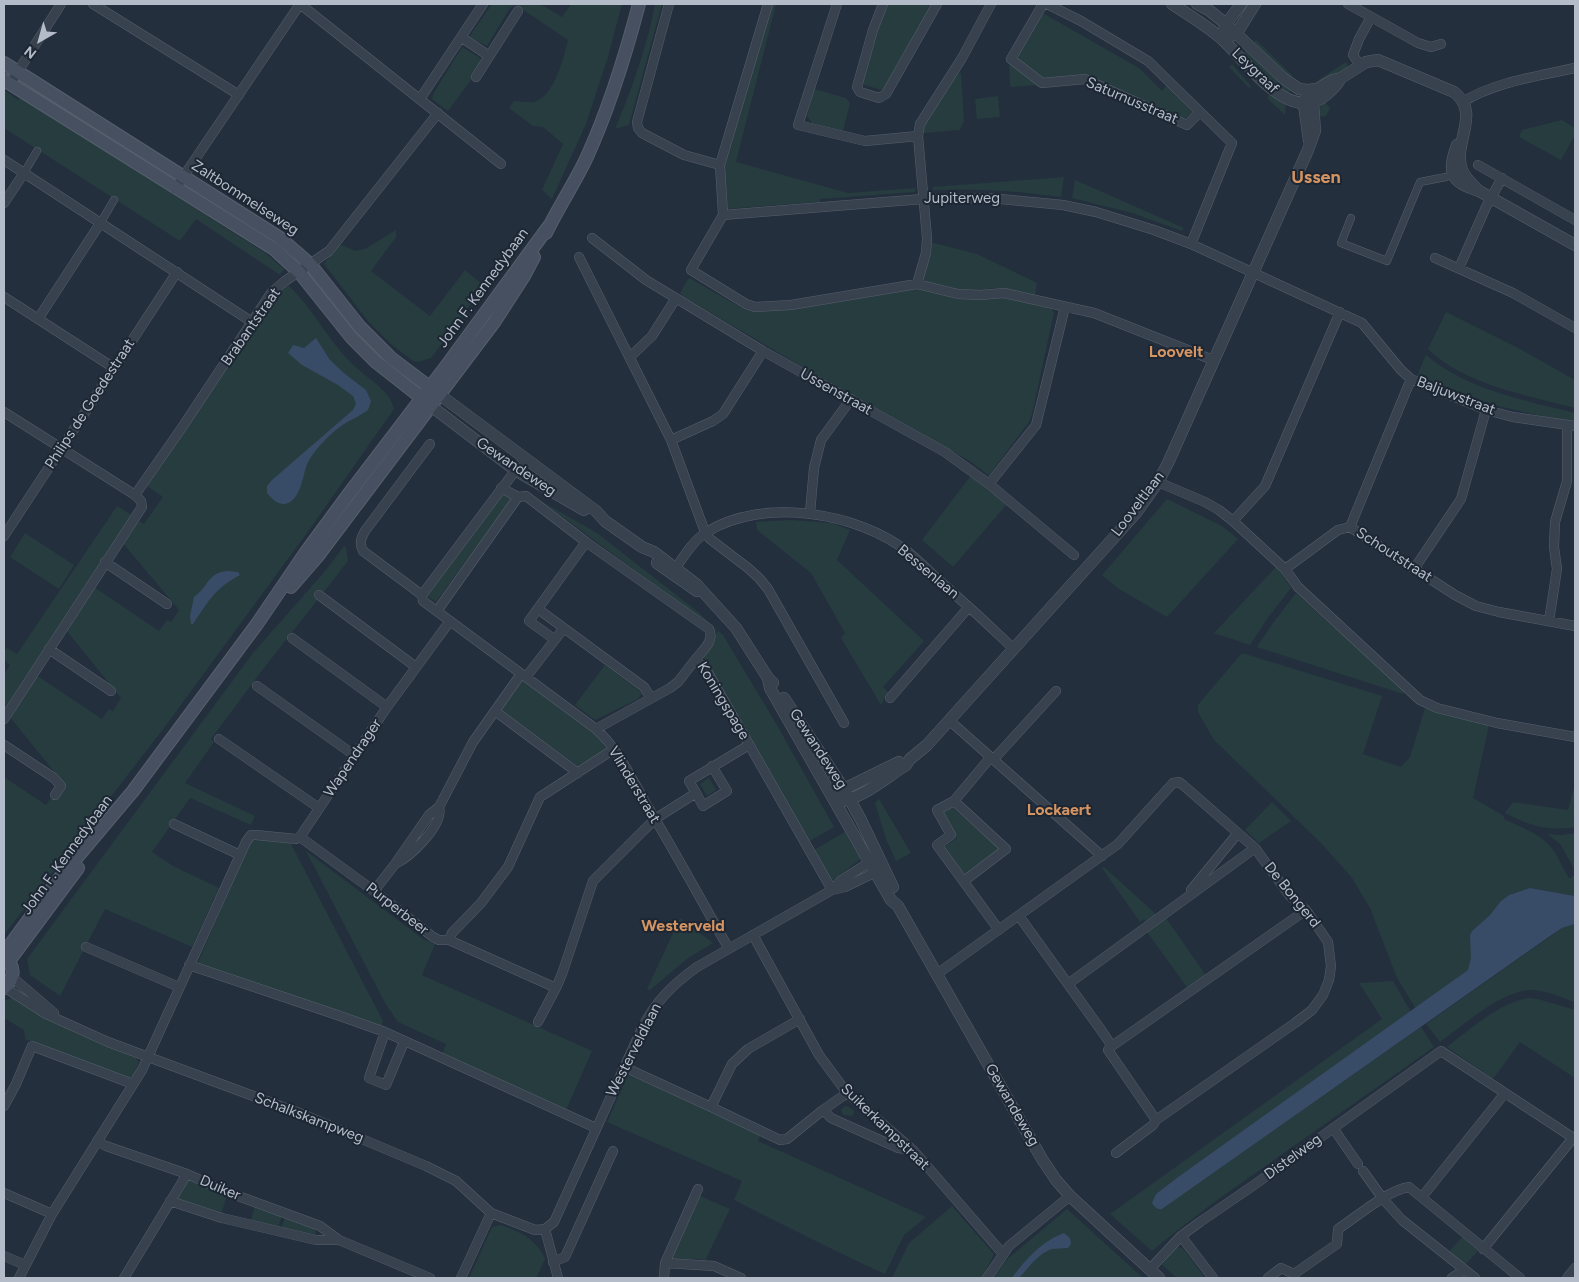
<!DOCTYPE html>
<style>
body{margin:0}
#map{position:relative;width:1579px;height:1282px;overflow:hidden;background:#242f3e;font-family:Figtree,sans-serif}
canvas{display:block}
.frame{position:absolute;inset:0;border:5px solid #b4bcc9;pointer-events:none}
.north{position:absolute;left:15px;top:15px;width:50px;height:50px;-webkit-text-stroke:4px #1d2633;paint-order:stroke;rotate:218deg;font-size:14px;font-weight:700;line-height:20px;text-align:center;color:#b4bcc9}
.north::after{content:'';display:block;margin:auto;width:18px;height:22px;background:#b4bcc9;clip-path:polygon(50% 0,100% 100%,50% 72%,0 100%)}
</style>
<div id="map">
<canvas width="1579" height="1282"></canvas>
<div class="frame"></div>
<div class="north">N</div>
</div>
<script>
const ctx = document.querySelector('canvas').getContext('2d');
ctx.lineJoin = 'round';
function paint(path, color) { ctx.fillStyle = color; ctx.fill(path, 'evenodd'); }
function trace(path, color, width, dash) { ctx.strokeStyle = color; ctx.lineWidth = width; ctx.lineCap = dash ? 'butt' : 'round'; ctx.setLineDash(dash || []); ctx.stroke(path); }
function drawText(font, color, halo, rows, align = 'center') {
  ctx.font = font + ' Figtree,sans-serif'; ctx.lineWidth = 4; ctx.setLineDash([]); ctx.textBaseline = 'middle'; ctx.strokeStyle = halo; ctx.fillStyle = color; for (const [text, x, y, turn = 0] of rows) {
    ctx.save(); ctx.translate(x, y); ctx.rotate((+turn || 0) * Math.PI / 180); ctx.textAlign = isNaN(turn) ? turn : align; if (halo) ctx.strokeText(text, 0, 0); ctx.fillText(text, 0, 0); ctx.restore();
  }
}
paint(new Path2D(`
 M492,4H540L562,17L571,4H622L608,57L586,124L552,199L542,190L563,144L543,127L533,126L509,108L514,101C520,101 528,103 534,102C554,97 564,57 568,40L516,5L510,8L487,46L469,37Z
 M655,4H662L629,125L615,129C631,92 648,43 655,4Z
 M765,4H776L736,162L848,193L916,188L915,192L820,199V202L725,209L724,167L726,155Z
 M885,4H934L885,91L861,84Z
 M1041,12L1139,68L1162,91L1167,85L1194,111L1183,120L1090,78L1042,79L1019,60L1018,55Z
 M1256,40L1292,75L1291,82L1252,44Z
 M462,47L485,61L448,111L432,99L433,94Z
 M1247,49L1290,90L1288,98L1242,54Z
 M1346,62L1348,67L1321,84L1318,80Z
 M1009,64H1013L1037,83V85L1011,87L1010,85Z
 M1232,64L1251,86L1250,89L1229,67Z
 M955,71L961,74L964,121L960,130L925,133L921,130Z
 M814,89L846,98L850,103L843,131L812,123L807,116Z
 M4,90L18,100L21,97L237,235L264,252L284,269L280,275L196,219L180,241L4,128Z
 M1270,94L1286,104L1285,115L1267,98Z
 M998,96L1000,117L977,119L975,99Z
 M1325,102L1330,108L1326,116L1318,117V110Z
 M1562,120L1575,128V135L1561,160L1519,137L1522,130Z
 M1064,177L1061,197C1018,191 976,188 933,190V187Z
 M1075,180L1184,228L1182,231L1132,213L1072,198Z
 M396,230V237L371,271L430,316L465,270L484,286L431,358L418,362L413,361L391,344L368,321L324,264L339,244L356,251L365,249Z
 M930,242L977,254L1035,282L1037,284L1035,295L995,288L964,292L922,283L920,280Z
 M688,279H691L740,307L754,312L905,290L920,289L958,299L1005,297L1052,309L1054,313L1032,414L1029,422L990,474L988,475L970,461L834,385L682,296L680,293Z
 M288,285C315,310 330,345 358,369C371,381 390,391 394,409L312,526L164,728L4,935V777L46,805L53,795L65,785L9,716L36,675L102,719L109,709L113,711L121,698L66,630L94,587L159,631L167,620L171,622L179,610L122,542L138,520L144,524L163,497L147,486L274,298Z
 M1446,312L1520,349L1575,380V408C1526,395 1465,385 1428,349Z
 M1426,355C1467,390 1524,400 1575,413V421L1554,419L1494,405L1417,376Z
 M972,474L1008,503L953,567L922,540Z
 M500,494L512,498L436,602L427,596Z
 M1167,499L1222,526L1238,539L1167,617L1119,589L1102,575Z
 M541,501L597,533L698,612L723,635L778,727L834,827L808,842L704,658L703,653L718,631Z
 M117,506L132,515L4,710V674L10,665L4,660V651L7,648L17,654Z
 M790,520L832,523L850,530L837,560L924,641L883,687L888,692L881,705L841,638L845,633L811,573L757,530L756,522Z
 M25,533L74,565L59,589L10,557Z
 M344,546L346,548L348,561L260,673L211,739L214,742L185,783L255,816L251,825L190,798L152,852L173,866L219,888L192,947L105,909L60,996L30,975L27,959L253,653L326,570Z
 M1276,567C1282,572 1286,581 1291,588L1267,619L1250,645L1214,633Z
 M1296,593L1330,624L1364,651L1405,691L1403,694L1257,647L1273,623Z
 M1242,653L1382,696L1363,754L1401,767L1410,757L1425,708L1489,725L1473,798L1504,816V819C1522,828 1542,834 1554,851C1560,860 1563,870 1570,879L1575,874V896L1530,888L1509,895L1501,901L1489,916L1472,931L1471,965L1468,970L1416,1009L1397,978L1370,908L1352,878L1321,843L1214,740L1198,712V705L1201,701Z
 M605,665L642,693L638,699L595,720L575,705Z
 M521,678C548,697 590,721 606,749L578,766L501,709Z
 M709,778L716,790L707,796L700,784Z
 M1575,784V827C1549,832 1528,825 1505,813L1513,802L1568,810Z
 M879,799L911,853L896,861L886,839L875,803Z
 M1272,802L1291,821L1259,843L1245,830Z
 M952,807L1002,851L965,878L942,848L957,838L943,812Z
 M845,832L861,859L831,881L812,851Z
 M1575,833V868H1574L1560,844L1547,834L1561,835Z
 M254,838L290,842L383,1021L381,1027L197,965L248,846Z
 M306,851L423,939L435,944L422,975L592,1051L566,1110L442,1055L446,1044L398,1022L385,1003Z
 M1104,867L1157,915L1146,923L1144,919L1140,922L1102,868Z
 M680,918L713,943L688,958L650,990L647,989Z
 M1166,918L1207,977L1189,990L1147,932Z
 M1575,924V1002C1562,998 1548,991 1534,990C1504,988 1464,1025 1440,1042L1426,1024L1562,928Z
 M1393,981L1411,1012L1178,1177L1156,1194L1155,1207L1158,1209L1163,1208L1421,1027L1434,1047L1213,1203L1165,1240L1152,1251L1110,1214L1382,1019L1359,983Z
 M13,997L76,1033L136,1058L139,1062L134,1076L126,1078L25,1039L24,1030L4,1018V1001Z
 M1528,998L1538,999L1575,1010V1078L1520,1042L1493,1079L1447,1047C1469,1030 1499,1003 1528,998Z
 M628,1075L728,1118L760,1136L758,1141L926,1217L904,1235L885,1274C834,1251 784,1225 734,1200L742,1181L607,1122Z
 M845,1106L849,1107L854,1111L853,1116L843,1115L841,1110Z
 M188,1180L227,1195L222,1212L178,1200L177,1197Z
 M700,1196L730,1209L705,1261L700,1259H671L675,1245Z
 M255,1206L282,1216L278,1227L251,1220Z
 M952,1206L994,1254L982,1278H892L909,1243Z
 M1067,1209L1143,1278H994L1005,1261Z
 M285,1217L315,1229L316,1234L315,1236L281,1229Z
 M501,1225C519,1231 538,1240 545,1259L536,1278H469L492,1227Z
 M1463,1236L1479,1250L1463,1267L1448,1253Z
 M1177,1247L1182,1248L1185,1251L1205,1278H1177L1162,1265L1172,1251Z`), '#263c3f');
paint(new Path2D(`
 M316,338L330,360L345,374L366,390L371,401L368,410C360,416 352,419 344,424C332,432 319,445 311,457C302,469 304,493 290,502C281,508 273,500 267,493V486L272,480L353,410L356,404L353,396L338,385L302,365L288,353L293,345L304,348Z
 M228,571L238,572L240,575C214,589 209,601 193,624H191L190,616L194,597C209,587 206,573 228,571Z
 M1530,888L1575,896V924L1562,928L1550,936L1162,1209C1157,1210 1155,1207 1152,1203L1156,1194L1178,1177L1468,970L1471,958L1470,935L1472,931L1489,916L1501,901L1509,895Z
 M1064,1233L1070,1238L1071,1244L1068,1248L1051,1249L1042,1254L1033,1262L1019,1278H1012C1025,1260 1042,1241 1064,1233Z`), '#394c67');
const pedestrian = new Path2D(`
 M24,173L37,151
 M1351,218L1341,243L1387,261L1420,182L1446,177
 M101,222L114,200`);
const minor = new Path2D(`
 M93,4L239,95
 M300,4L501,164
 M669,4L637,122L638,128L642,133L684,155L720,165
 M837,4L798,125L865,141L918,136
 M883,4L873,30L857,87L860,92L879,98L886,94L937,4
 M1043,4L1011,59L1042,83L1085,79L1187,125L1200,112
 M1047,4L1081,21L1148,61L1232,143L1191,244
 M1348,4L1418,43L1431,47L1441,44
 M461,37L489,56
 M1360,65L1353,55L1359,39L1371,17
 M476,77L518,11
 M10,84L61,4
 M420,99L483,4
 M1463,102C1494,82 1539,76 1575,68
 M4,160L252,322
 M1478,165L1575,220
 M175,189L300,4
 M4,203L24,173
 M723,215L923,199L990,198L1063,205L1096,212L1154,230L1191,244L1362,323L1401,370L1411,379L1486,410L1513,417L1575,426
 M723,215L691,270L746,304L755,307L791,305L917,284L958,294L980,295L1004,293L1094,313L1213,360
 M723,215L720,165L768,4
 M592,238L646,280L763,351L945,452L989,484L1074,555
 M579,257L671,440L705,532L710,539L748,568L759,578L768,589L844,723
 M1435,258L1513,293L1575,328
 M1459,268L1486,207L1502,178
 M917,284L926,253L927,238L918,136L920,124L962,58L991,4
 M4,297L114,368
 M38,319L101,222
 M630,357L652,336L676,298
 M4,412L135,495
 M671,440L713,421L723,414L763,351
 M430,444L365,531C361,538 359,543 363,551L422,595L423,601L596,729C618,749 631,777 645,802C674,850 701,900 729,949
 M1158,482L1205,502L1219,510L1233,521L1285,569L1298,587L1420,700L1437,708L1497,723L1575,737
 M989,484L1036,425L1065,307
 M501,488L518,497L526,496L586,542L709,629C715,641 702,651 695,660L706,669L832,890
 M810,513L814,468L821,440L851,399
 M1233,521L1265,486L1340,312
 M1350,527L1411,379
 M4,536L177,272
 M105,562L167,604
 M1285,569L1338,530L1350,527L1455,595L1476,606L1499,612L1575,626
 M1414,569L1461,499L1486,410
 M673,572C682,559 693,540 707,532C762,497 858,512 908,552C919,561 930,572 941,582C966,604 990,626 1014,649
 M319,595L416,667
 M422,595L524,459
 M538,609L644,687L651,698
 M437,611L518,497
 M1549,621L1557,569L1554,547L1555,522L1567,481V425
 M292,638L387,707
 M554,639L529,621L586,542
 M49,649L111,691
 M526,677L564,628
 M257,686L354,755
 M890,698L969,607
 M495,711L578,773
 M4,719L142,507L141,501L135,495L183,426L271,293L285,281L329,251L438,113
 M950,721L1102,856
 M596,729L670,688L678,682L695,660
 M219,739L319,808
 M4,745L54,778L61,786L55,795
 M990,758L954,801L937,810L951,835L937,845L999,930
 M993,760L1056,691
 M696,793L703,806L727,791L712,766
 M954,801L1006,849L964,881
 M439,807L473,742L521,674
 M439,807C444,825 410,857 395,864L429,815Z
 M174,824L240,855
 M300,837L374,891L433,937L439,940H449L556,988
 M832,890L840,881L870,862L874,863
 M1191,890L1238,833
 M374,891L395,864
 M1019,916L1101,1030L1112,1046L1108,1050L1156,1120
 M753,935L819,1055L847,1093L913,1150L1003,1254
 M449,940L452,933L481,903L508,867L540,797L614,749
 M86,947L179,987
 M189,965L340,1016L385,1032L596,1128
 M937,974L1118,844L1173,783L1179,782L1183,785L1255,848L1290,896L1306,910L1328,942L1331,966L1329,980L1323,995L1312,1010L1295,1023L1156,1120L1153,1125L1116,1153
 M12,977L54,1013
 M1068,984L1255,848
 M4,987L46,1014L108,1042L307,1116L426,1166L456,1181L491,1213L535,1230L545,1229L554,1222L642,1028C656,1001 672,985 697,967L832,890L845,887L876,872L878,869
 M538,1022L556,988L562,974L593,881L655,819L696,793L689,781L749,745
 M385,1032L369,1078L386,1085L404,1042
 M1112,1046L1306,910
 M624,1067L711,1107L780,1140L787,1139L823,1110L847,1093
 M4,1106L16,1084L32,1046L133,1084
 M711,1107L732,1064L748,1049L800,1019
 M823,1110L831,1118L898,1148L913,1150
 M1333,1128L1358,1164
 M97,1141L106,1146L187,1174L230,1193L320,1226L339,1240L430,1278
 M1363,1171L1383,1199L1402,1220L1475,1278
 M4,1193L52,1214
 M1422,1197L1505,1093
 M170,1201L222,1218L316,1240H339
 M545,1229L558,1278
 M1181,1236L1213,1278
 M1483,1249L1573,1138
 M4,1256L25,1265
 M553,1262L565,1257L613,1151
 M665,1263L714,1266L741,1278
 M1150,1269L1181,1236L1200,1222L1254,1185L1441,1051L1575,1139
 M19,1278L52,1214L142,1070L246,842L251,835H256L296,839L300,837L387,707L450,621
 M124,1278L187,1174
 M461,1278L491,1213
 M664,1278L665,1263L698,1189
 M987,1278L1009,1246L1070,1196
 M1268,1278L1281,1268L1294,1274L1337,1244L1338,1229C1358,1216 1386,1191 1409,1187L1520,1278
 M1452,1278L1464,1270
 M1567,1278L1575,1268`);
const tertiary = new Path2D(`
 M1172,4C1189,15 1207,26 1222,39C1247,62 1290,126 1326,95C1332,90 1337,85 1341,78
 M1197,4L1210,11L1226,24L1283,78L1299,89L1307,90L1317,89L1333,80L1341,78L1366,62L1378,60L1454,92C1482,113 1452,143 1462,170C1465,178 1473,185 1479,191
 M1224,30L1226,24L1241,4
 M1230,36L1236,34L1255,4
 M1305,99L1304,105L1309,141
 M1457,145C1447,173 1450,182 1479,191L1575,245
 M440,395L596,511L605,521L642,547L654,552L696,584L736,628L768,678L773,683
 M431,406L515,470L584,510
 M657,563L697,591
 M768,678L770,688L891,900L898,906L1042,1159L1056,1180L1070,1196L1159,1278
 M784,698L844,789L861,820L893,887
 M840,796L844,789L899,762
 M837,802C862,799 884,779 906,765L910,759L927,745L1136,513L1158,482L1168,463L1308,150L1315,131L1313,103L1307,90`);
const secondary = new Path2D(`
 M4,63L280,238L310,264L360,327L391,358L436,392
 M4,80L274,249L299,272L351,337L376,362L428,403
 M546,233C558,208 574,184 586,159C609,109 625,57 639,4
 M291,587L317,557L495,321L524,276L534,257
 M4,953L58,880L133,791L257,624L306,552L348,495L447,365L549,226
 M9,961L78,868
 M4,988C15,979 16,966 4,957`);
trace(pedestrian, '#565f6c', 8);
trace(minor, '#565f6c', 10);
trace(tertiary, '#565f6c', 12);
trace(secondary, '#565f6c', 14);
trace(pedestrian, '#38414e', 7);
trace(minor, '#38414e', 9);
trace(tertiary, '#38414e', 11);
trace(secondary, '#465061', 12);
drawText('15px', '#b4bcc9', '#1d2633', [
 ["Leygraaf",1255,71,44],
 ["Saturnusstraat",1132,101,23],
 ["Zaltbommelseweg",245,198,33],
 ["Jupiterweg",962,199],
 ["John F. Kennedybaan",483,288,-54],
 ["Brabantstraat",251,327,-55],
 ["Ussenstraat",836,392,29],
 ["Baljuwstraat",1456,396,21],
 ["Philips de Goedestraat",90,404,-57],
 ["Gewandeweg",516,467,34],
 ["Looveltlaan",1138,504,-53],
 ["Schoutstraat",1394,555,33],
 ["Bessenlaan",928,572,40],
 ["Koningspage",723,701,59],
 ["Gewandeweg",818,749,57],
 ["Wapendrager",353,758,-56],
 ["Vlinderstraat",634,785,59],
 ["John F. Kennedybaan",67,855,-54],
 ["De Bongerd",1292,895,51],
 ["Purperbeer",397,909,38],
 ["Westerveldlaan",634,1050,-63],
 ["Gewandeweg",1012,1105,60],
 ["Schalkskampweg",309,1118,21],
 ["Suikerkampstraat",885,1127,44],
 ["Distelweg",1293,1157,-36],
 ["Duiker",220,1188,23]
]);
drawText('bold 16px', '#d59563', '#1d2633', [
 ["Loovelt",1176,352],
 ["Lockaert",1059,810],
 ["Westerveld",683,926]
]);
drawText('bold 18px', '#d59563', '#1d2633', [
 ["Ussen",1316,178]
]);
</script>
